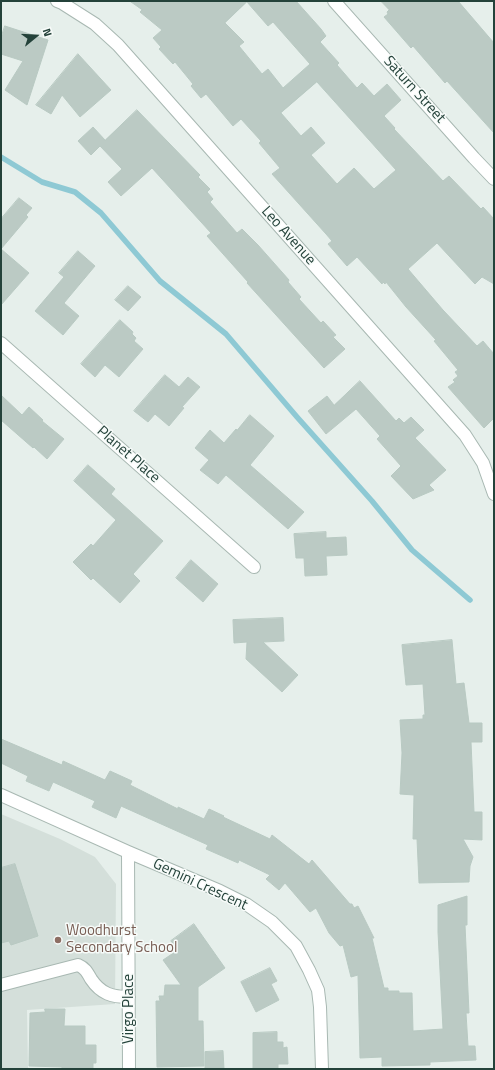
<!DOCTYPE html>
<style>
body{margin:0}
#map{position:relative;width:495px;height:1070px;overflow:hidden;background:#e6efeb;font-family:"Titillium Web",sans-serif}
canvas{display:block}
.frame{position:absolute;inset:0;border:2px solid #24423a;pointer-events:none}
.north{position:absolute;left:16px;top:16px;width:40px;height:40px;-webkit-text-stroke:3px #f7fbf9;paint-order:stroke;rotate:72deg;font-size:11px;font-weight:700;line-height:16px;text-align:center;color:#24423a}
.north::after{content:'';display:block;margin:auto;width:14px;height:18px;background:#24423a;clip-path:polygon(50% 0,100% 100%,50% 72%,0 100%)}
</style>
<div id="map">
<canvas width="495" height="1070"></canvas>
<div class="frame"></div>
<div class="north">N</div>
</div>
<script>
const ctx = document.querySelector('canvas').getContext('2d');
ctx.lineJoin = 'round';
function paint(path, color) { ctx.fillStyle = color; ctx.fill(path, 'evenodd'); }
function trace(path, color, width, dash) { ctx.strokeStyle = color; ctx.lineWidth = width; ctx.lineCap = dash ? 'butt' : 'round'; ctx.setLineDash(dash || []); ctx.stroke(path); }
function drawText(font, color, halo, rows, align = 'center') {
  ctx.font = font + ' "Titillium Web",sans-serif'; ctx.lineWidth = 3; ctx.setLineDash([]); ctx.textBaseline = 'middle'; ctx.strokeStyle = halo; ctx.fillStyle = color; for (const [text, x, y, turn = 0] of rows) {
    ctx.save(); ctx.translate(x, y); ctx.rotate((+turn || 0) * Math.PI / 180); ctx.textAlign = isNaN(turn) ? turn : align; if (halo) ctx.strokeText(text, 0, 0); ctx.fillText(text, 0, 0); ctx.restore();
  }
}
paint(new Path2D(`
 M1,814L60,839L95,857L116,884L115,1004L27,1010L28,1069H1Z`), '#d4dfda');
trace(new Path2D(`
 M1,157L42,182L75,192L101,213L160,281L226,334L297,417L372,501L412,550L470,600`), '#8ec9d4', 5.5);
const building = new Path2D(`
 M130,1H296L321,29L326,36L320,42L339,63L337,65L357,88L362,83L374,96L387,84L401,100L384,116L395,128L394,129L443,181L449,176L481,209L483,207L494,219V284L482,277L475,284L437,243L408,269L443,310L477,346L483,341L494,354V418L484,428L448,387L455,382L453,380L458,376L455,372L458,370L434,341L436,340L406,307L386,282L385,284L383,282L382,284L357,257L347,266L328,244L332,241L326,234L272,174L280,168L259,143L261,141L241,119L233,126L206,94L201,98L191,86L193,84L175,62L173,64L159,49L161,47L153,38L162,30L140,12L142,10ZM247,2L268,26L273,22L310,64L283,88L268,69L262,74L239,46L244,42L225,23ZM317,82L396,170L374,189L354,168L337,184L311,155L325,143L311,127L301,136L281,113Z
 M381,1H458L494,43V133L447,81L445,83L413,46L411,48L384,17L388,14L387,12L389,10Z
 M5,26L48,40L27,105L5,90L23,61L1,54V38Z
 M78,54L111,90L80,117L62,95L51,114L36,105Z
 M137,110L200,175L198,177L210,189L207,192L213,199L210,202L237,233L242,229L258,245L289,280L288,282L301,297L299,299L321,323L323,321L336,335L333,337L345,349L324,368L247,283L248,282L207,236L211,233L152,168L121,196L108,182L122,169L100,146L91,155L78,141L93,127L105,140Z
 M19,198L32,208L26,215L28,217L1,249L29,273L1,305V219Z
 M78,251L95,266L64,303L79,316L63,335L35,311L64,277L59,273Z
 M128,286L141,297L128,311L115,300Z
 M120,320L133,332L132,334L136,338L134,341L143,349L119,377L105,365L95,377L81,364Z
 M165,375L179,387L188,377L200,387L182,407L184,408L169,426L155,414L148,422L134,411Z
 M360,381L396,421L399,418L404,423L411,417L424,430L415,438L446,470L429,485L434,490L413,499L391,476L401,466L377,439L380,436L356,409L326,434L308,411L327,396L334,405Z
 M1,395L22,415L29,407L43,420L42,421L64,439L47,459L34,447L33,448L1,420Z
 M250,415L274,436L250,465L304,512L288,529L226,475L218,484L200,470L209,460L195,448L210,430L224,443L236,429L237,430Z
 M88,465L115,489L111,494L163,541L133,574L140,581L120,603L93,578L91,580L73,562L91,544L93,546L116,520L74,481Z
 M326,532V538L346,537L347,555L326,556L327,575L305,576L304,558H296L294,534Z
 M191,560L218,584L203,602L176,578Z
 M283,618L284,641L263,642L298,675L282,692L246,659L247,642L234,643L233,620Z
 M452,640L456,684L464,683L469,723H482V742H471L474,812H482V840L463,839L473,857L470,866L469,882L419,883L417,839H413L414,795L400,794L402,753L400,720L423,719V715H425L423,684L406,685L402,645Z
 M1,739L62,765L63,761L105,780L110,771L132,781L130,785L178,809V807L204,819L209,809L224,816L223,817L270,839L272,835L309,864L312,860L350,904H352L354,908L358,906L374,938H372L384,988H388V991H399V993H412L413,1031L443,1029L438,932V905L467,896V925H465L469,1013H466L468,1046H475L476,1060L430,1062V1065L382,1066V1057L360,1058L358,975L351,977L343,945L340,946L329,933L316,908L310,912L285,883L279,890L266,879L270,875L239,860L238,863L206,849L208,845L121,806L116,818L92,807L95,801L53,782L49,791L26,781L28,776L1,763Z
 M15,864L38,936L11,945L9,941L1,943V868Z
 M194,924L225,968L198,987V1021H203L204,1066L157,1067L156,1001H160L159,996H164L165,985H181L163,960L178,950L171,941Z
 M270,968L277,981L271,984L279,1000L256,1012L241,982Z
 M45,1009H65L64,1026H85V1045H96V1063H93V1069H62V1067L29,1066L30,1013L45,1012Z
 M277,1032V1042H283V1048L287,1047L288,1064H278V1069H253V1033Z
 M223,1051L224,1069H205V1052Z`);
paint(building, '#bbcac4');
trace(building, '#b8c9c2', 1);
const minor = new Path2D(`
 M57,1L62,3L95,24L118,45L465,435L483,463L494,494
 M334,1L474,158L494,179
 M1,343L254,567
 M1,795L128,852L220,891L246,904L272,922L296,946L309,970L318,990L320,1007L322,1069
 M128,852L129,1069
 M1,985L78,965C85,968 87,972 91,979C101,994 112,997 129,997`);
trace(minor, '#a8b8b2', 14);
trace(minor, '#fff', 12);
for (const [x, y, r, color] of [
 [58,940,4,"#8d6e63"]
]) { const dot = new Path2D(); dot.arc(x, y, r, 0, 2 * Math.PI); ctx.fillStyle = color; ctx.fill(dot); trace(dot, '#f7fbf9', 1.5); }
drawText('15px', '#24423a', '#f7fbf9', [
 ["Saturn Street",414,90,48],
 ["Leo Avenue",288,236,48],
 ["Planet Place",128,455,41],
 ["Gemini Crescent",200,885,25],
 ["Virgo Place",129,1009,-90]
]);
drawText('15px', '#785e54', '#f7fbf9', [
 ["Woodhurst",66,931],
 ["Secondary School",66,948]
], 'left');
</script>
